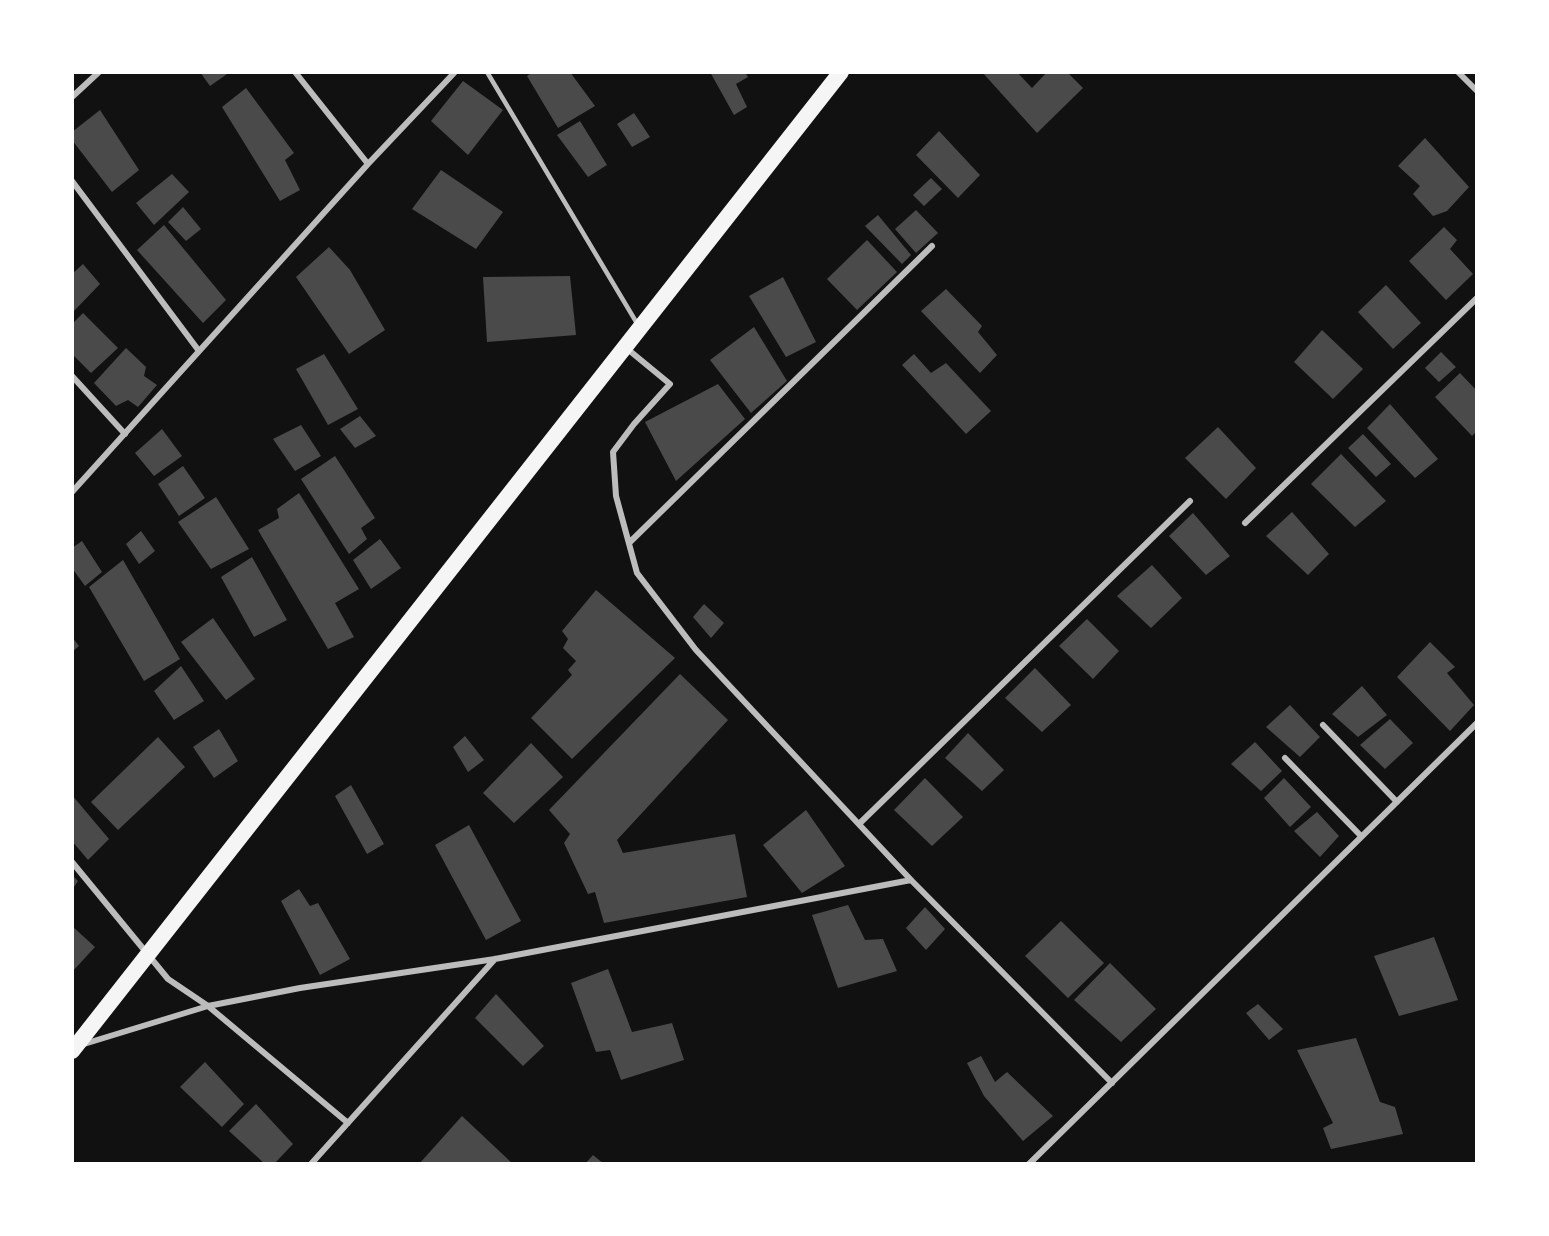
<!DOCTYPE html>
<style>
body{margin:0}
#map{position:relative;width:1549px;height:1236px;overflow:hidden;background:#111;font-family:"DM Sans",sans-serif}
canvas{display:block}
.frame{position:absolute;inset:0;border:74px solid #fff;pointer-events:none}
</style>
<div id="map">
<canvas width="1549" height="1236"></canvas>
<div class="frame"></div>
</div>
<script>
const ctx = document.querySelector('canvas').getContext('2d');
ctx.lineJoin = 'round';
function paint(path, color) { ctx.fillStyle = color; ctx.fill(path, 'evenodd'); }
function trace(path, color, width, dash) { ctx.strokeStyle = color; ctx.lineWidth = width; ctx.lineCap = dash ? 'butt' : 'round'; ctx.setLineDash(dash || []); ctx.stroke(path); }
paint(new Path2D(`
 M200,72H230L210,86Z
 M532,72H570L595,106L558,128L527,76Z
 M710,72H745L748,77L736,84L747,107L734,115Z
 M982,72H1017L1032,88L1047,72H1067L1083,88L1037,133Z
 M463,81L503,110L468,155L431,121Z
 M246,88L294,153L285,160L300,190L280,201L222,107Z
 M100,110L139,170L112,192L72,140V132Z
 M634,113L650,137L632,147L617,124Z
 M580,121L607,165L588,177L557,135Z
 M939,131L980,175L958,198L916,155Z
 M1425,138L1469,187L1447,211L1433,216L1413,194L1420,186L1398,166Z
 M441,170L503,212L476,249L412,209Z
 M172,174L189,192L154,225L136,203Z
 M931,178L942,189L924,206L913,195Z
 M183,207L201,229L186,241L168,222Z
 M916,210L938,233L916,253L895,229Z
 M878,215L911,255L902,264L865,226Z
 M164,225L226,300L203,323L137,250Z
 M1444,227L1457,240L1450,249L1473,274L1446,300L1409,261Z
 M867,240L897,272L857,310L827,279Z
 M329,247L350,270L385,330L349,354L296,277Z
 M83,264L100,284L74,311L72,274Z
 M570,276L576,335L487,342L483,277Z
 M783,277L816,342L786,357L749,296Z
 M1386,285L1421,323L1393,349L1358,312Z
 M946,289L982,326L978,332L997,355L980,373L921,311Z
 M83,313L118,348L91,373L72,354V324Z
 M754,327L787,381L751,413L710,360Z
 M1322,330L1363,369L1333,399L1294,362Z
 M126,348L146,367L144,376L157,385L138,407L128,400L116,406L94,383Z
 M1441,352L1456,367L1439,382L1425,368Z
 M324,354L358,409L328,425L296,369Z
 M914,354L931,373L946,363L991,411L966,434L902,365Z
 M1460,373L1477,391V431L1472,436L1435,397Z
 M718,384L745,419L676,481L645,422Z
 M1390,404L1438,459L1415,478L1367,428Z
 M360,416L376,436L355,448L340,429Z
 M301,425L321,456L295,471L273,439Z
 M1218,427L1256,468L1226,499L1185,458Z
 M162,429L182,456L154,476L135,453Z
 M1363,434L1391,464L1376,477L1348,448Z
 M1341,454L1386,501L1355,527L1311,484Z
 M335,456L375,518L361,528L367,539L349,554L301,479Z
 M183,466L205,498L179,516L158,484Z
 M299,493L359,589L335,603L354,637L328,649L258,530L279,518L277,509Z
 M216,497L249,549L211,569L178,522Z
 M1292,512L1329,554L1308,575L1266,536Z
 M1193,513L1230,556L1206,575L1169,536Z
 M141,531L155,551L139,564L126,544Z
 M380,539L401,568L371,589L353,560Z
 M82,541L102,572L85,586L72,568V548Z
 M252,557L287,620L254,637L221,577Z
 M123,560L180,659L144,681L89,587Z
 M1152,565L1182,598L1151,628L1117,596Z
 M596,590L675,658L572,759L531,718L572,675L568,670L576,661L563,648L568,639L562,631Z
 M704,604L724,623L711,638L693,617Z
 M213,618L255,679L226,700L181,642Z
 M1087,619L1119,651L1093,679L1059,646Z
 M72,637L79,646L72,652Z
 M1430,642L1455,667L1447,673L1474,705L1450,731L1397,677Z
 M181,666L204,701L174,720L154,691Z
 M1035,668L1071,705L1042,732L1005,698Z
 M680,674L728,720L617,840L623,853L735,834L747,897L604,923L595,892L588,894L564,843L570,834L549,810Z
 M1362,686L1387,715L1358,737L1332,714Z
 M1290,705L1320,737L1300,757L1266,727Z
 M1390,719L1413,743L1385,769L1360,745Z
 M219,729L238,761L214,778L193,747Z
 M968,733L1004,770L982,791L945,758Z
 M465,736L484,760L468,772L453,747Z
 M158,737L185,767L118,830L91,802Z
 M1255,742L1282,771L1261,791L1231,764Z
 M531,743L563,777L514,823L483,793Z
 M925,778L963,817L932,846L894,810Z
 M1284,778L1311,807L1290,827L1264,798Z
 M351,785L384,844L367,854L335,796Z
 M72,795L109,839L88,860L72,841Z
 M806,810L845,866L802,893L763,845Z
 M1317,812L1339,836L1320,857L1294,831Z
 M469,825L521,921L486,940L435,845Z
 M72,875L78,881L72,890Z
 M299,889L310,906L318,903L350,959L320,975L281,901Z
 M848,905L865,940L883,939L897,971L838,988L812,915Z
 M925,907L945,929L926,950L906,928Z
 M1061,921L1104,963L1068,998L1025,956Z
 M72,926L95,947L72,972Z
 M1434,937L1458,1000L1399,1016L1374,956Z
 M1110,963L1156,1009L1121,1042L1074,1000Z
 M608,969L632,1032L672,1023L684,1060L621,1080L610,1050L596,1052L571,983Z
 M496,994L544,1046L523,1066L475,1018Z
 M1258,1004L1283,1029L1269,1040L1246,1013Z
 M1356,1038L1380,1102L1395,1107L1403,1134L1331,1149L1323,1128L1333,1123L1297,1050Z
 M981,1056L995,1082L1007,1072L1053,1116L1023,1141L984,1096L967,1063Z
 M205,1062L244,1104L222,1127L180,1087Z
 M256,1104L293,1144L274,1164H265L229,1131Z
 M462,1116L513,1164H419Z
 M593,1155L604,1164H585Z`), '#4a4a4a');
trace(new Path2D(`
 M487,72L638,325`), '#bcbcbc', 4.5);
trace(new Path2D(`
 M295,72L368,164
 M1458,72L1477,91
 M72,97L99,72
 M72,181L199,351
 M625,347L670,384L634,424L613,452L616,496L637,573L696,650L911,880L1112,1083
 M72,376L125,434
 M72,492L368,164L455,72
 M1245,523L1477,298
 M629,543L932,246
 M1323,725L1397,802
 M1285,758L1361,836
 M859,824L1190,501
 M72,862L168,979L208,1006L348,1123
 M84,1044L208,1006L300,988L495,959L911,880
 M311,1164L495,959
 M1029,1164L1477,723`), '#bcbcbc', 6);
trace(new Path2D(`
 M72,1051L841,72`), '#f5f5f5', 16);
</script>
